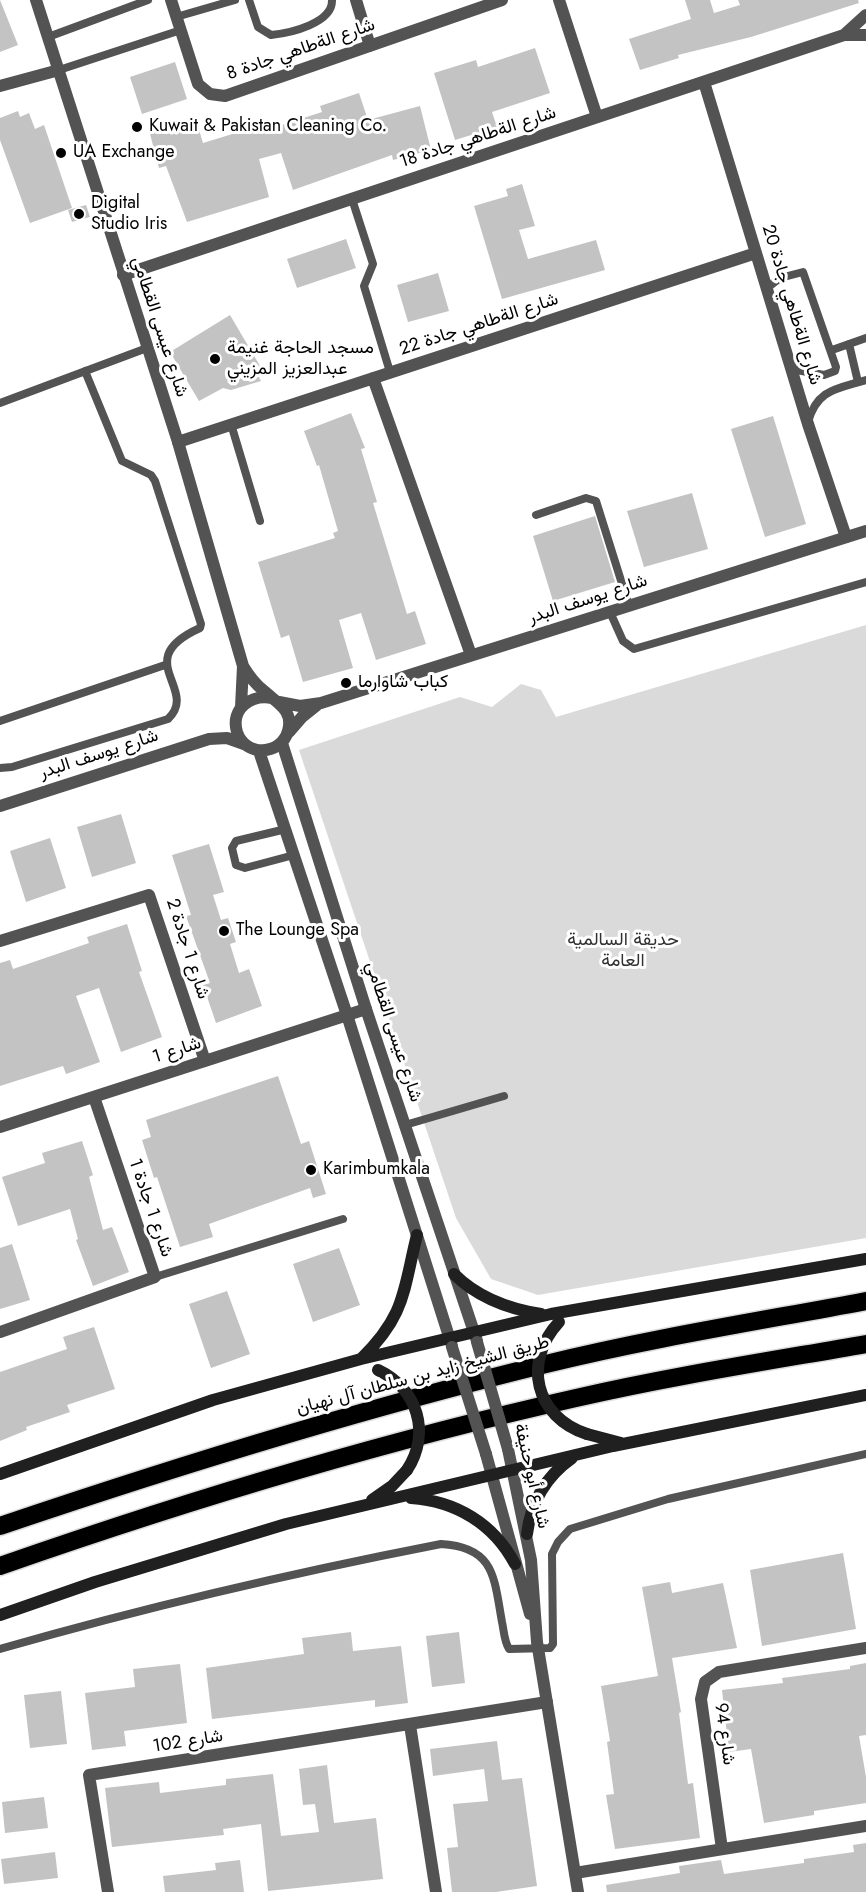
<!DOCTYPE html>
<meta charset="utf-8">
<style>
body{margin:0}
canvas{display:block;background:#fff}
</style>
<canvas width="866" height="1892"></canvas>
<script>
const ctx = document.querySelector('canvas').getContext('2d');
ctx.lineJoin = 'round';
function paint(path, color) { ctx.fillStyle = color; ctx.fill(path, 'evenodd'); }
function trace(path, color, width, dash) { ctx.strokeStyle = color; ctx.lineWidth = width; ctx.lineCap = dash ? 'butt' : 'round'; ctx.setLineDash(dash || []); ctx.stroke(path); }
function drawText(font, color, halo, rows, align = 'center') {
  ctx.font = font + ' Jost,Vazirmatn,sans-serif'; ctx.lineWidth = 6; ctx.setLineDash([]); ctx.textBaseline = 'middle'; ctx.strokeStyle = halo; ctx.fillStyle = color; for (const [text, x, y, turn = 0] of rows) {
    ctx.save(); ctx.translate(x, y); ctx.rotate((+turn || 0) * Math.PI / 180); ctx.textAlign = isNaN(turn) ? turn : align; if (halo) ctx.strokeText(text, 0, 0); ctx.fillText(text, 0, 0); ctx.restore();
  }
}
paint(new Path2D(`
 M866,625V1238L538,1295L491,1279L456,1218L299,750L460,697L492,707L521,684L541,690L556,717Z`), '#dadada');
paint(new Path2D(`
 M0,0L18,45L0,52Z
 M685,0H710L714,13L740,5L738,0H858L859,3L751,37L678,55L679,58L640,70L629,39L691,19Z
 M535,48L550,93L492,112L497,127L455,140L434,73L476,60L478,67Z
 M175,62L187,99L142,114L130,77Z
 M359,93L368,120L420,106L431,150L393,160L392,155L293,190L281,153L259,159L269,197L187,222L166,166L159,168L150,134L197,123L203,143L252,128L254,134L322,112L320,106Z
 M18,111L20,117L29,113L35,129L44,125L72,208L30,223L0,140V118Z
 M522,184L535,226L519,230L528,259L596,240L605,270L502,299L474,206L508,196L506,189Z
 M86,205L90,217L72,222L68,210Z
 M346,239L356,268L297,288L287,259Z
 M438,273L449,311L408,322L397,285Z
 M230,315L260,366L254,368L261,381L231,390L223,388L199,401L170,352Z
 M351,413L365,448L361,449L377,502L373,503L407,614L415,611L426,644L376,660L361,613L339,620L353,668L303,682L289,635L281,638L258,562L335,538L333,533L338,531L319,465L317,466L304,431Z
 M773,416L806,524L765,537L731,429Z
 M692,493L708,549L644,567L627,511Z
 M595,516L615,582L553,601L533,536Z
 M121,814L136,863L92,877L77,827Z
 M50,838L66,888L26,902L10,851Z
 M209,844L224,892L213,895L221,920L228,918L236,942L230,944L239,973L249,969L262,1006L216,1023L203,985L210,983L186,916L191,915L172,855Z
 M127,924L142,971L139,972L162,1037L121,1052L99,988L76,996L100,1062L66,1074L63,1066L0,1086V963L10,960L13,969L89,943L87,937Z
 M278,1076L301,1144L309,1141L326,1194L313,1198L310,1188L209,1224L213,1237L180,1247L157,1177L154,1178L142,1140L151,1137L146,1120Z
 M82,1141L93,1175L89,1177L103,1230L112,1227L129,1272L93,1286L76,1240L78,1239L70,1209L18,1226L2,1177L45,1163L42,1153Z
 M12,1244L30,1300L0,1309V1248Z
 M339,1248L360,1305L313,1322L293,1264Z
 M227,1291L250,1354L211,1368L189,1304Z
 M94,1327L115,1389L67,1405L70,1412L26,1427L27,1430L0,1441V1372L67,1349L63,1337Z
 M843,1553L856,1629L762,1646L750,1570Z
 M670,1582L672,1593L723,1583L737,1648L672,1658L681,1712L679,1713L688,1784L693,1783L700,1838L615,1849L606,1795L614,1794L607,1742L610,1741L601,1686L658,1676L642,1587Z
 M351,1632L353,1651L401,1646L408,1703L375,1707V1700L212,1719L206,1668L304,1654L302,1638Z
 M459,1632L465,1683L432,1687L426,1636Z
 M866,1663V1735L859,1736L866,1777V1803L814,1811V1815L764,1823L751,1749L729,1752L722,1690L783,1683L782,1678L850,1669V1666Z
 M180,1664L187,1723L124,1731L126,1746L92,1750L85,1693L135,1687L133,1669Z
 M61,1691L67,1744L30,1748L24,1695Z
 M497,1741L502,1780L522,1778L537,1886L496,1892H452L447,1848L458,1847L453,1804L488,1801L484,1769L433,1776L430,1749Z
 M327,1765L334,1823L376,1818L383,1879L268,1891L261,1824L223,1829L224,1835L112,1847L105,1788L159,1782L160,1793L226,1785V1779L273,1774L281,1836L319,1832L315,1804L303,1805L299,1769Z
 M44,1797L48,1828L5,1833L2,1802Z
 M866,1843V1892H607L606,1885L680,1873L679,1866L721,1860L724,1874L804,1863V1859L854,1852L853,1845Z
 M55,1852L58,1878L4,1884L1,1859Z
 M240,1860L244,1892H165L163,1876L216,1870L215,1863Z`), '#c3c3c3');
const motorway = new Path2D(`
 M0,1526C180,1465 361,1409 546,1364C652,1338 760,1321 866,1301
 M0,1566C189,1500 380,1442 576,1398C672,1376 769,1361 866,1344`);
trace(motorway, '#dbdbdb', 21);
trace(new Path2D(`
 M249,0L258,27L271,35C291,33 333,23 332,0
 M176,17L235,0
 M48,37L148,0
 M59,70L181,30
 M352,199L373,264L364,286L390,372
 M767,288L780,278L803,272L836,367L835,371L824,375L791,369
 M849,344L858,382
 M832,350L866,338
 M0,403L147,348
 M808,422C817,389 837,389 866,380
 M231,424L260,521
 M536,515L586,498L596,501L629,606
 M610,612L623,641L634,649L866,582
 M0,721L165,665
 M0,768L12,767L168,719C200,689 129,660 200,628L201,624L155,481L151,475L122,461L85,371
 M286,829L236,841L232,848L236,865L245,868L294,855
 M405,1125L504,1096
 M155,1277L343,1219
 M0,1649C146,1607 292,1573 441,1544C495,1547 494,1578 502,1622C504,1631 504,1641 509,1649L550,1648L553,1644L552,1554L558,1542L570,1529L668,1499L866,1454`), '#535353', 8);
trace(new Path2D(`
 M171,0L198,84L210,94L225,96L502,0
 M356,0L370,46
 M559,0L597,117
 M844,35L866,15
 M704,82L808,424L846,537
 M0,86L59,70
 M123,275L844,35H866
 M373,378L471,655
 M178,442L756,253
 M0,806L209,739L227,738L244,744
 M0,941L149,895L205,1061
 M0,1127L366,1009
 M0,1332L155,1277L94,1097
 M410,1725L436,1892
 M722,1849L701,1699L705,1682L719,1672L866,1648
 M575,1873L866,1826
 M108,1892L89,1775L547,1702`), '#535353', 12);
trace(new Path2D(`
 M36,0L178,442L243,666L241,707
 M243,666C249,676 255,684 264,691C277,703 294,710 288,731C281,756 245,757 237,732C230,708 252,694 272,698
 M279,702L300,706L321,703L866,531
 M289,732L302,717L317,705
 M282,743L366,1009L477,1341
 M259,751L347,1015L452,1346
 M508,1449L531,1560L537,1642L578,1892
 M486,1454L530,1614`), '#535353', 12);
trace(new Path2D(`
 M454,1274C477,1297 509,1309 541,1314
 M361,1359C406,1315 403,1291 417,1235
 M587,1434L621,1443
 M0,1474L213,1400L361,1359L551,1314L866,1259
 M411,1498C456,1501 494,1524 515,1564
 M372,1500L392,1486L407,1470
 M527,1534C531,1502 545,1477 572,1458
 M0,1615L95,1582L286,1524L613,1446L866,1395`), '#202020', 12);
trace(motorway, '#000', 18);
trace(new Path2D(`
 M477,1342L508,1449
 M452,1347L486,1454`), '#535353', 12);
trace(new Path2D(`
 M559,1322C522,1362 535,1417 587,1434
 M378,1370C418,1389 431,1433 407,1470`), '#202020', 12);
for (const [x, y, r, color] of [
 [137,127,6,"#000"],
 [61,153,6,"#000"],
 [79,214,6,"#000"],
 [215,359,6,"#000"],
 [346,683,6,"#000"],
 [224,931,6,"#000"],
 [311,1170,6,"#000"]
]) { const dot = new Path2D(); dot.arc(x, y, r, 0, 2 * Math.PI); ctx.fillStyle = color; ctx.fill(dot); trace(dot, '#fff', 2); }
drawText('18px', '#000', '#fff', [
 ["شارع الةطاهي جادة 8",301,50,-19],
 ["شارع الةطاهي جادة 18",478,138,-18],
 ["شارع الةطاهي جادة 20",791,305,73],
 ["شارع الةطاهي جادة 22",479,325,-18],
 ["شارع عيسى القطامي",159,327,72],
 ["شارع يوسف البدر",588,600,-18],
 ["شارع يوسف البدر",99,755,-18],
 ["شارع 1 جادة 2",187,949,72],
 ["شارع عيسى القطامي",393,1032,72],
 ["شارع 1",177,1051,-18],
 ["شارع 1 جادة 1",150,1208,71],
 ["طريق الشيخ زايد بن سلطان آل نهيان",423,1376,-15],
 ["شارع أبو حنيفة",531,1476,77],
 ["شارع 94",724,1734,82],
 ["شارع 102",188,1742,-9]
]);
drawText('18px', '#000', '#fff', [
 ["Kuwait & Pakistan Cleaning Co.",149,127],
 ["UA Exchange",73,153],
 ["Digital",91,204],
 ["Studio Iris",91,225],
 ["مسجد الحاجة غنيمة",227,349],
 ["عبدالعزيز المزيني",227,370],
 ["كباب شاوارما",358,683],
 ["The Lounge Spa",236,931],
 ["Karimbumkala",323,1170]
], 'left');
drawText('18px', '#313131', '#fff', [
 ["حديقة السالمية",623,941],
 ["العامة",623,962]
]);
</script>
